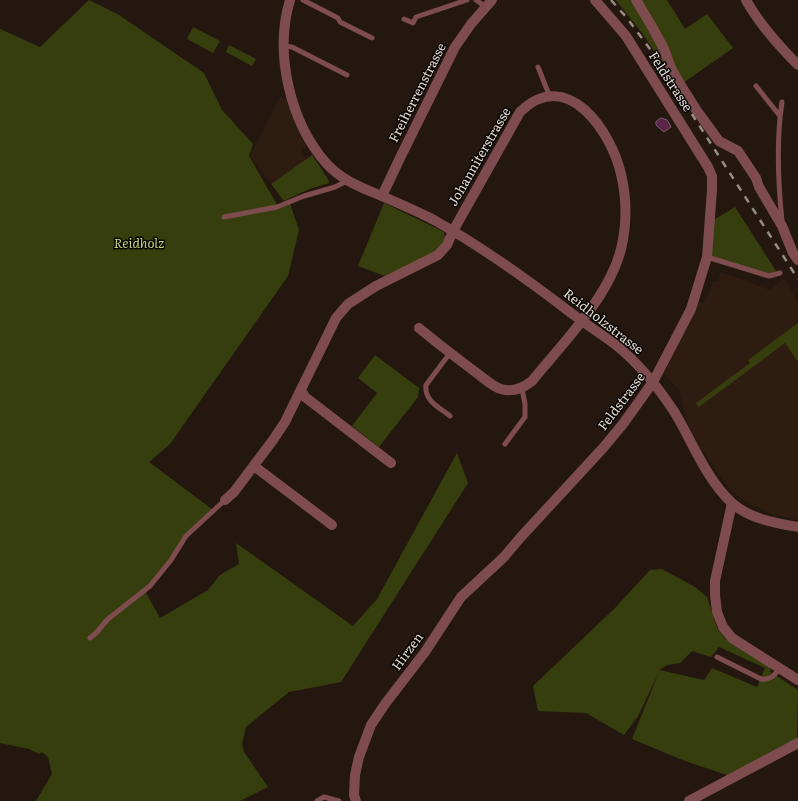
<!DOCTYPE html>
<style>
body{margin:0}
canvas{display:block;background:#241710}
</style>
<canvas width="798" height="801"></canvas>
<script>
const ctx = document.querySelector('canvas').getContext('2d');
ctx.lineJoin = 'round';
function paint(path, color) { ctx.fillStyle = color; ctx.fill(path, 'evenodd'); }
function trace(path, color, width, dash) { ctx.strokeStyle = color; ctx.lineWidth = width; ctx.lineCap = dash ? 'butt' : 'round'; ctx.setLineDash(dash || []); ctx.stroke(path); }
function drawText(font, color, halo, rows, align = 'center') {
  ctx.font = font + ' Literata,serif'; ctx.lineWidth = 3; ctx.setLineDash([]); ctx.textBaseline = 'middle'; ctx.strokeStyle = halo; ctx.fillStyle = color; for (const [text, x, y, turn = 0] of rows) {
    ctx.save(); ctx.translate(x, y); ctx.rotate((+turn || 0) * Math.PI / 180); ctx.textAlign = isNaN(turn) ? turn : align; if (halo) ctx.strokeText(text, 0, 0); ctx.fillText(text, 0, 0); ctx.restore();
  }
}
paint(new Path2D(`
 M280,97L286,100L307,147L301,150L306,159L271,184L250,156Z
 M721,272L770,290L784,278L798,301V519L774,515L751,505L730,490L701,448L686,420L679,390L664,374L697,301L704,303L708,296L713,281L718,282Z`), '#2e1c11');
paint(new Path2D(`
 M89,0L119,15L204,73L222,110L253,144L249,156L279,208L290,204L299,230L288,276L170,444L149,462L213,510L186,536L145,591L160,618L208,590L220,575L239,564L236,543L353,626L377,599L457,453L468,483L341,682L289,692L246,727L242,744L244,752L268,787L240,801H36L52,774L48,757L42,752L39,754L29,749L0,743V29L40,47Z
 M616,0H633L665,62L664,66L642,33Z
 M638,0H667L685,29L707,14L733,48L683,83Z
 M193,27L220,41L213,53L187,39Z
 M229,45L256,59L252,66L226,52Z
 M312,155L328,179L329,183L309,189L284,201L271,184Z
 M384,203L444,232L445,239L434,254L385,276L358,266Z
 M735,207L776,271L769,274L709,256L712,221Z
 M798,323V362L785,343L699,407L696,403L750,363L748,360Z
 M375,355L419,388L418,397L379,447L352,426L377,393L358,378Z
 M662,569L695,587L707,597L717,628L725,638L769,667L771,671H769L798,690L797,740L730,776L685,761L632,739L659,672L638,716L624,735L586,713L538,711L533,686L615,608L650,570ZM719,647L765,668L757,687L712,668L704,680L659,670L667,665L680,663L692,651L711,657Z`), '#373e0d');
const water = new Path2D(`
 M661,118L667,120L671,127L664,132L656,125V122Z`);
paint(water, '#592446');
trace(water, '#825a70', 1);
trace(new Path2D(`
 M303,0L338,18L340,22L372,38
 M476,0L486,7
 M404,19L413,23L416,17L467,0
 M284,46L292,47L347,75
 M538,67L550,97
 M756,86L780,116
 M224,217L277,207L304,196L335,187L347,181
 M782,221C778,182 776,141 782,102
 M707,257L769,276L780,273
 M450,353L426,385C424,401 439,407 450,416
 M505,444L525,417V404L522,389
 M90,638L96,633L108,619L150,586L171,560L186,536L225,500
 M717,657L761,679C770,680 774,676 779,669
 M317,801L324,797L339,801`), '#7e4c4e', 5);
trace(new Path2D(`
 M290,0C274,53 290,122 326,163C342,181 363,188 384,197C400,204 417,211 434,220C482,247 527,279 571,313C586,324 601,334 616,345C639,364 659,388 675,413C693,443 706,479 732,503C750,519 775,523 798,527
 M636,0L651,25L664,49L671,68L680,84L697,111L719,141L738,151L756,178L759,187L782,226L793,253L798,260
 M746,0C760,25 778,45 798,65
 M382,196L400,158L455,47L471,24L492,0
 M301,390L305,397L391,463
 M254,466L332,525
 M225,500L234,492L273,440L285,422L336,318L348,304L376,286L438,255L447,245L453,231L520,112C567,66 611,131 621,174C627,199 627,224 621,249C609,297 563,343 532,381C523,388 513,393 501,389C493,387 485,379 478,374C458,359 438,344 419,328
 M732,503L715,581V595L717,612L723,627L732,638L798,680
 M356,801L354,795L355,775L359,757L371,725L385,704L425,652L461,597L504,557L520,538L603,448L623,424L653,382L691,309L707,257L712,190V176L708,167L626,36L595,0
 M689,801L798,743`), '#7e4c4e', 10);
trace(new Path2D(`
 M611,0L627,18L650,49L798,279`), '#978c86', 2.5, [7, 7]);
drawText('13px', '#e0d7d2', '#090503', [
 ["Feldstrasse",670,82,57],
 ["Freiherrenstrasse",418,93,-63],
 ["Johanniterstrasse",480,157,-60],
 ["Reidholzstrasse",603,322,38],
 ["Feldstrasse",622,402,-53],
 ["Hirzen",408,652,-54]
]);
drawText('italic 13px', '#c4d578', '#090503', [
 ["Reidholz",139,244]
]);
</script>
